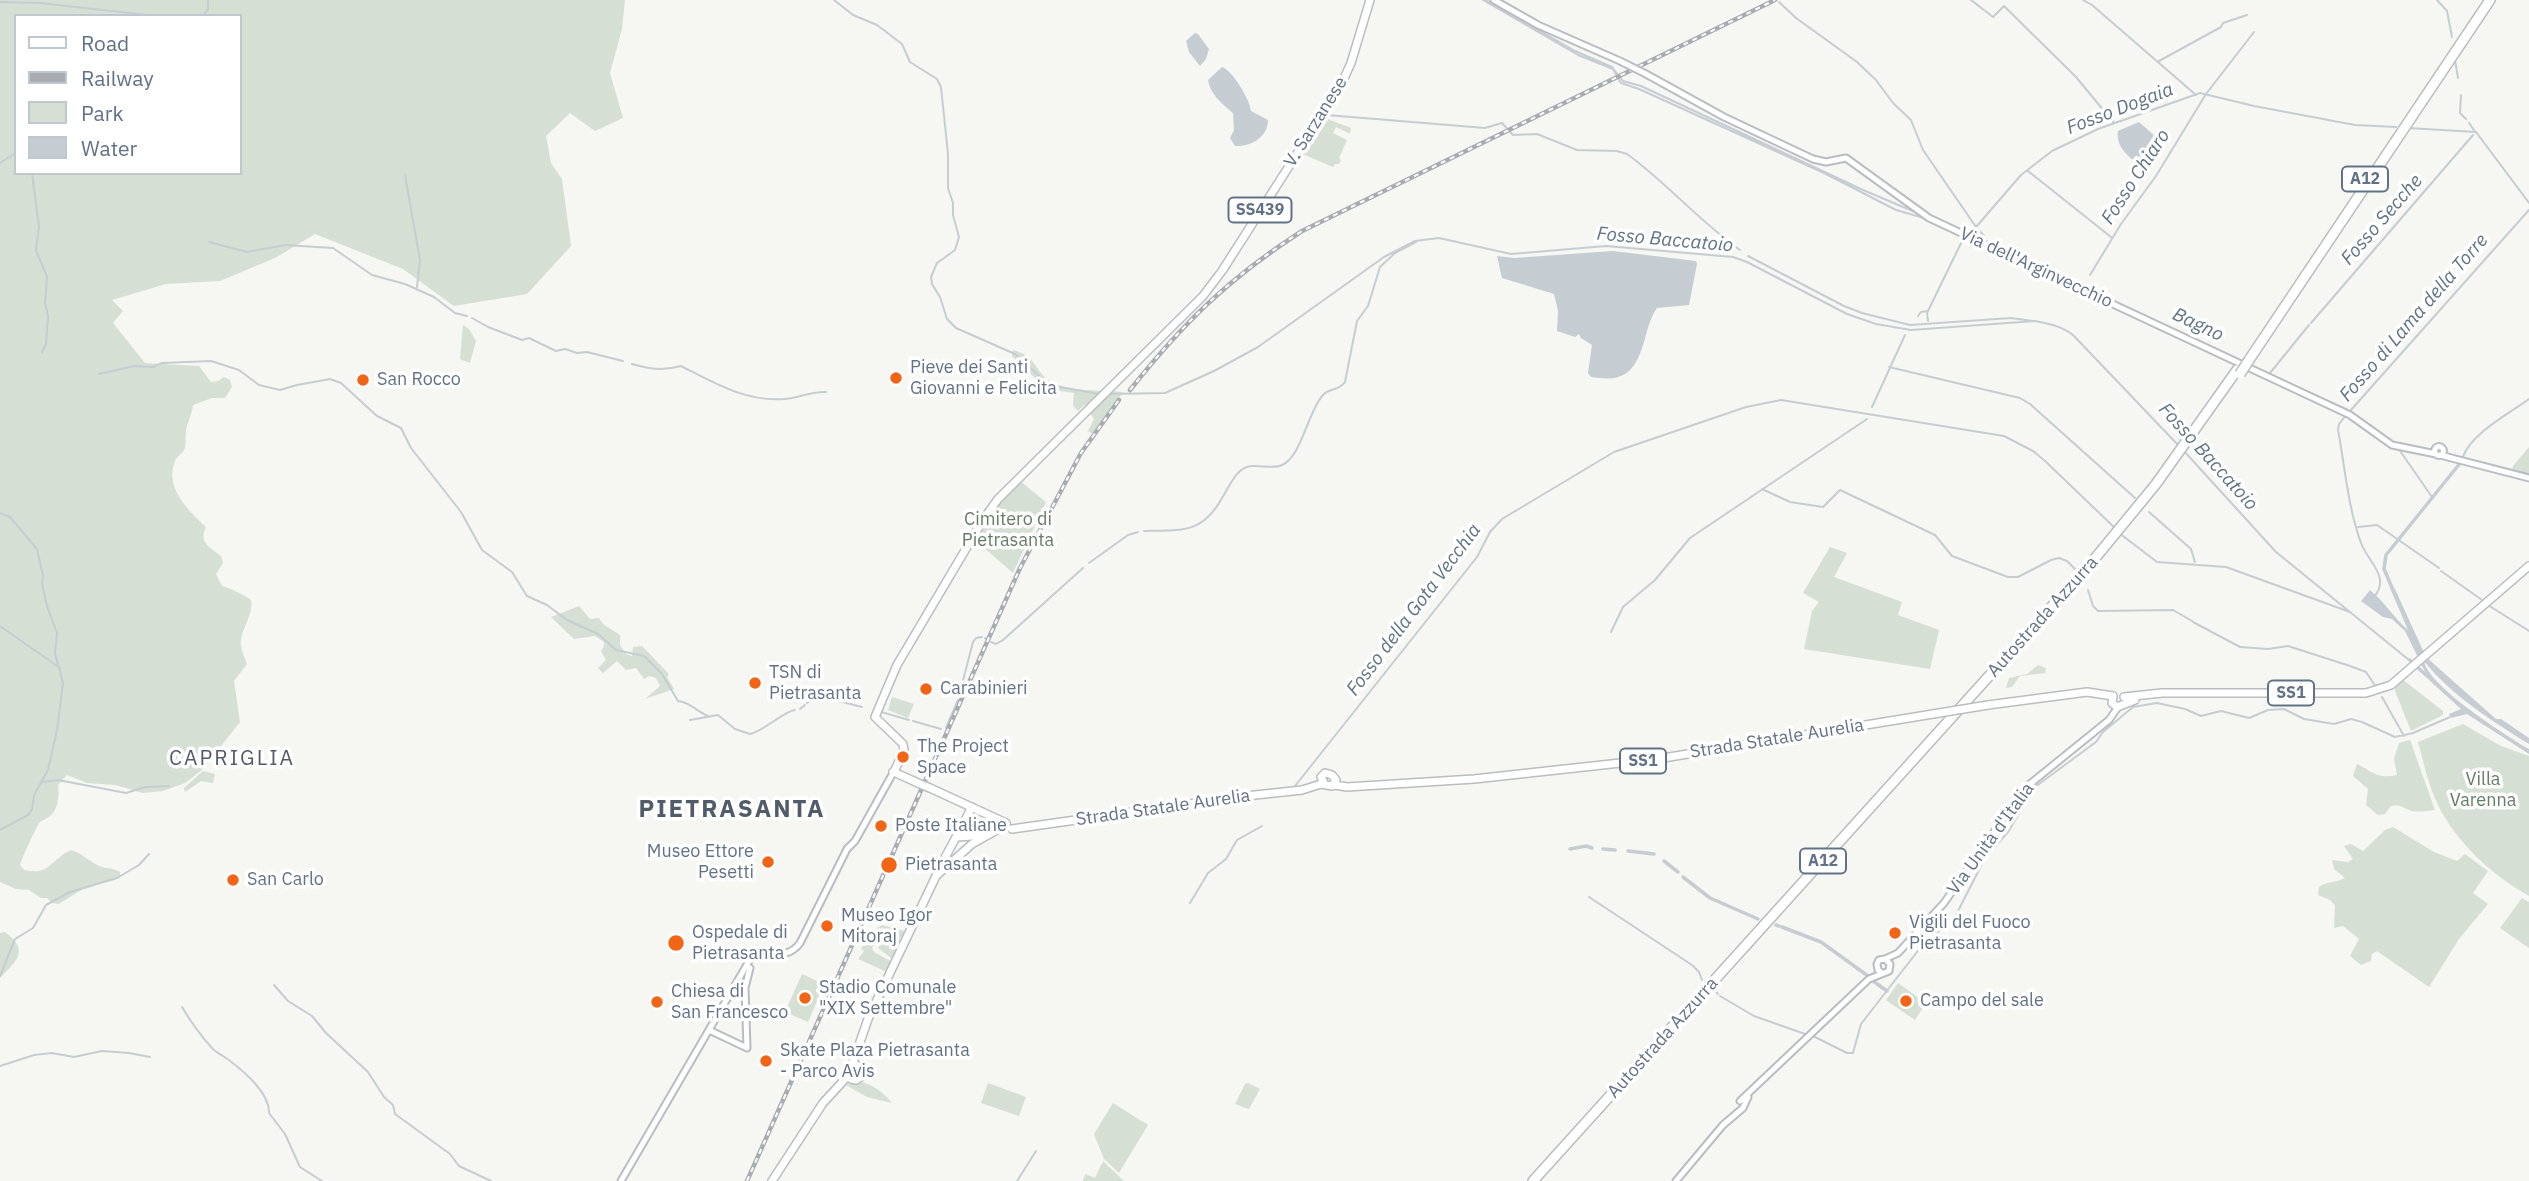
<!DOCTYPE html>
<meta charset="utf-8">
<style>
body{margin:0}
#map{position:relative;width:2529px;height:1181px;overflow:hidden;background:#f6f6f2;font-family:"IBM Plex Sans",sans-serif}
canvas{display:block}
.legend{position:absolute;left:14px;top:14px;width:228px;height:161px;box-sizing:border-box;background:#fff;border:2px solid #c0c7cf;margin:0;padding:9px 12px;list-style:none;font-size:21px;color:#627286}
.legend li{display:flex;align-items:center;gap:14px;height:35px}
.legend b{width:35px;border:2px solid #c0c7cf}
</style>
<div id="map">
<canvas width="2529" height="1181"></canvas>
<ul class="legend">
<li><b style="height:9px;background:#fff"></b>Road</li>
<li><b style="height:9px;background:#a7acb2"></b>Railway</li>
<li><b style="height:19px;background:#d6dfd3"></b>Park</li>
<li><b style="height:19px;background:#c5cdd3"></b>Water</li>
</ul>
</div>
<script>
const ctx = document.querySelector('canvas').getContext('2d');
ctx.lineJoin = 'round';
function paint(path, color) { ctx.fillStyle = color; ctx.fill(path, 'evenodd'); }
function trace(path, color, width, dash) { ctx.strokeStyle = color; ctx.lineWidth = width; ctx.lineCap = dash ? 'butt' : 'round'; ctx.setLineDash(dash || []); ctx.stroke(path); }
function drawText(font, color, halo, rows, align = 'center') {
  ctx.font = font + ' "IBM Plex Sans",sans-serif'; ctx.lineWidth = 7; ctx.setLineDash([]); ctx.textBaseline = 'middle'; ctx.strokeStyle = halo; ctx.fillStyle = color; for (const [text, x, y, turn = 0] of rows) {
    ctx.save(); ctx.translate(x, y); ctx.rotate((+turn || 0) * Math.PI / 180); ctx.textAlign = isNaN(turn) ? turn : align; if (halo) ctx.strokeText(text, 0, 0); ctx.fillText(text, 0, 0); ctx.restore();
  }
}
paint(new Path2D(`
 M0,0H625L622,29L610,73L623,118L595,131L570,113L546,136L551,163L562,179L571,246L527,294L454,306L403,269L315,234L275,258L220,281L166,284L112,300L123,311L113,323L145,363L199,366L211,382L218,381L224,377L230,380L232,387L225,398H212L193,405C192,415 187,422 186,431C185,436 186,443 185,448C183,453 177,456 175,461C164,488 189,511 206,527C198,543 211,548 221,556L223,563L216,574L222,586C227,587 247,596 251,600C254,616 239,630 241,647C242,652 245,659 247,664L234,681L240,722L202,770L185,783L163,791L143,793L115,785L87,783L67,775L58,785C59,796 59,809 49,817C47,818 41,821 39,823C37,826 20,862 20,865L24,870C50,876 50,860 71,850C81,853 87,859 97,865C104,869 112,867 120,872V878L81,890L59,904L52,903L47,898H41L29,890L16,889L0,882ZM16,16H240V173H16Z
 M1322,117L1351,128L1350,134L1336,127L1333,133L1347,140L1339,158L1341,160L1339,164H1335L1333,167L1300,153Z
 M463,325L469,329L476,341L470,363L460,359Z
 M1013,350C1037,356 1034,371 1050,381C1064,390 1087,390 1104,391L1090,407L1084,405L1078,411L1073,406L1074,393L1053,390V397L1036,393L1028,386H1040L1041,384L1012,356Z
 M1111,391L1123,392L1093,434L1088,431L1094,419L1089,412Z
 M2529,447V476L2512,472L2513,466Z
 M1020,481L1046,502L1013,573L975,540L993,510Z
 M1830,547L1847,553L1834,577L1902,602L1898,615L1939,630L1930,669L1804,649L1812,611L1819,602L1803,593Z
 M579,606L590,619L599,618L603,624L620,635V645L626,654L632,656L633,647L642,646L669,674L667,677L674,689L645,699L660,686L656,678L649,676L644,679L636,668L626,670L617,661L603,673L598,668L606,660L601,651L604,646V642L595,636L574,639L551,617Z
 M2038,665L2046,668L2045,673L2020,676L2012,687L2006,688L2009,678L2027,674Z
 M2402,679L2443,711V715L2411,731L2395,691V687Z
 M892,697L914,704L908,718L888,710Z
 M2463,724L2501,746L2529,756V896C2493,876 2456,842 2438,805C2428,785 2424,763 2418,742Z
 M2410,740L2435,810C2426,811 2417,813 2409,810C2401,807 2400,804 2391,806L2385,814L2378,815L2366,805L2368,789L2353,776L2357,764C2373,772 2377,779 2397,775L2394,759L2399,743Z
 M203,771L215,774L213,783L201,781L185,792L184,788Z
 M2393,827L2434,852L2457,861L2465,854L2488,871L2473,893L2488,904L2459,939L2429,987L2377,951L2372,954L2371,961L2361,965L2350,956L2359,939L2343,926L2334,928L2335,905L2330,900L2318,895L2319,887C2327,881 2336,883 2345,878L2334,869L2332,860L2348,862L2353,859L2344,846L2351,844L2363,851L2385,830Z
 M2522,898L2529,902V948L2500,928Z
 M882,925L908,932L905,939L883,931L872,948L874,952L892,962L887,972L858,959L864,951L861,949L865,942L872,937L874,930Z
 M5,932C30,951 17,960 0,978V933Z
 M886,933L904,940L894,960L878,948Z
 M802,974L824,984L808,1022L785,1012Z
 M1898,983L1926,1003L1915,1020L1886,1000Z
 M860,1082C873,1084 884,1093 892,1103L867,1097L846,1085Z
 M988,1083L1026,1097L1019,1116L981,1103Z
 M1248,1083L1260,1089L1249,1109L1235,1104L1245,1084Z
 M1113,1103L1148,1125L1119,1173L1104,1159L1094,1134Z
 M1103,1161L1124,1181H1083L1085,1174L1095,1178Z`), '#d6dfd3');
paint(new Path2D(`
 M1195,33L1198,34L1209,49L1206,59L1200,66L1189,52L1186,41Z
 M1222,67C1233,71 1250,100 1251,111L1268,120C1268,137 1251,147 1235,146L1230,138L1234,130L1233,113C1222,104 1210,94 1208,80Z
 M2139,122L2164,144L2143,168C2131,158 2115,148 2118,131Z
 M1613,251L1696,261L1697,264L1689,305L1657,308C1642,328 1646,373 1614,378C1607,379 1599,378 1591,377L1588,373L1592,345L1581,338L1579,334L1575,337L1557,331L1558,311L1554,294L1502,278L1497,256L1514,258Z
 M2394,587L2426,657L2496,719H2501L2529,738V744C2492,721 2451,695 2424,661C2428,686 2505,735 2529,749V754L2467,714L2451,718L2449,714L2461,709L2407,660L2410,658L2425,672L2405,631L2392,619L2383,617L2361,601L2370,590C2385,602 2393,617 2408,630L2390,588Z`), '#c5cdd3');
trace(new Path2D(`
 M834,0L853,15L877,25L902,44L910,62L937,79L941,87L948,154V188L953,203V215L959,237L955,250L937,263L931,277L932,284L940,297L947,319L956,328L1015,354L1049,385L1099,394
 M1483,0L1578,55L1613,69L1621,83L1639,89L1824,173L1896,210L1924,218
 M1486,0L1575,51L1612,67L1623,81L1641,86L1863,190L1915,212
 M1971,0L1993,17L2004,6L2076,77L2114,123
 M2083,0L2092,5L2196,95
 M2437,0L2447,11L2452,37
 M0,2L40,3L156,16
 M1779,2L1796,18L1857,62L1876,80L1893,103L1911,120L1923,150L1976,227L2021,175L2052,151L2098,129L2200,93L2254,106L2355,125L2396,127
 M203,16L208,9V0
 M2455,60L2458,78
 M2159,61L2221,27L2223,23L2247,15
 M2461,95L2460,113L2466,119
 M1327,115L1485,128L1502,123L1513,135L1537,134L1577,150L1617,151L1627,154C1667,183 1699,221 1740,250
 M2469,123L2476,133
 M2408,128L2476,132L2529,203
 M0,163L16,153
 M2028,171L2111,237
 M32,173L39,227L36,250L47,277L45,303L48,316L46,344L42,352
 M405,175L420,260L417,287
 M1929,215L1940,220
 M1978,229L1984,236V240
 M209,242L247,252L285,245L333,248L372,275L405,284L434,297L455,313L467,316
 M1995,246L2244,362
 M1748,256L1844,306L1862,313L1910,325L2011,318L2033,321
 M2090,275L2121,224L2156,176L2206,94L2254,32
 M1918,316L1921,312L1928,311
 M472,318L488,327L522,340L529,338L556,351L565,349L577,353L587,352L623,361
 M1928,321L1927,313L1964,237
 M2311,323L2473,135
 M632,364C649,369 663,371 681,366C713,382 745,402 784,399C799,398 811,391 826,392
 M2249,365L2350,411L2394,443
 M1889,367L2020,398L2030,404L2135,498
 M2270,373L2309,325
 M99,374L134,366L153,367L162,363L211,361L239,370L259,385L280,390L297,385L330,379L341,383L377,416L401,428L411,448L461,512L482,550L512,572L527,596L547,605L567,620L598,634L616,650L644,656L662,674L678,701C690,702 696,711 708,716
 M1108,394L1165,393L1214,371L1258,347L1384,257L1415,241L1439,238L1511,254L1606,246L1733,257L1747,262L1847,314L1876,324L1911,330L2035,321C2049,324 2062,326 2073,335L2179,446
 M1872,407L1905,335
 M2351,410L2529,210
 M2347,414L2339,424L2338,430C2345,467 2348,508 2361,543C2368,562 2390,576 2375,596
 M2398,448L2432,497
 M2183,450L2276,552L2409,660
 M2463,457C2470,434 2510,413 2529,399
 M1762,489L1790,502L1823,507L1840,490L1935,535L1952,556L2008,577H2018L2051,560L2059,558L2067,561L2075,569
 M2149,512L2191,549L2195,562
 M0,513L10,517L37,549L43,576L42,584L47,606L57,633L55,653L63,683L57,730L48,770L34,795L32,809L28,815L0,830
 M2358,527L2377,525L2439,568
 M1144,531C1182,530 1202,534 1222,498C1228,489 1232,478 1240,471C1253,460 1269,471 1282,465C1302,456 1308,411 1323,395C1329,388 1339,391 1345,382L1357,321L1368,306L1380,267L1395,253L1416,242
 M2119,533L2157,562L2226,567L2350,612
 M1089,563L1128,535L1138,532
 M2441,571L2482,600
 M2088,590L2093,606L2098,611L2173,610L2192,621
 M2488,605L2529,631
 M2193,622L2240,647L2268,649L2288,646L2350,666L2366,672L2376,687
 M0,626L60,668
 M1611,632L1623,607L1655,580L1690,538L1867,419
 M985,638L987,640
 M991,642L996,644L1003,640L1083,568
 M960,692L973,642L976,638L982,637
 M2382,697L2404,736
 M807,703L819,696L862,707
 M800,709L805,705
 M881,712L909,720
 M690,720L718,715L735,729L750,734C764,731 784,711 795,710
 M913,721L941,729
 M946,728L958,700
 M43,782L58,780L126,793L145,787L169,786
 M1295,786L1477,557L1490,532L1502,519L1614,452L1746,407L1781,400L2004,436L2033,451L2044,460L2116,529
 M1589,897L1692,965L1699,972L1702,980
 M1190,903L1208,873L1226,859L1237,840L1262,826
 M0,976L15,939L33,928L46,905L70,892L117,878L139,865L149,854
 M274,985L288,1001L312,1016L326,1033L368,1072L384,1097L393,1105L395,1114L450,1154L459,1166L491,1181
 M1715,991L1718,994
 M1720,996L1754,1016L1805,1034
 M182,1007C191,1022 200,1035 212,1048C216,1053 224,1056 230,1061C245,1072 270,1094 269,1113L285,1134L300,1167L322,1181
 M1813,1036L1847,1053H1853L1861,1024L1917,952L1956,915L1985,858L2008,832L2035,787L2096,742L2103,732L2133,707L2157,703L2185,709L2201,716L2221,711L2249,718L2268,710L2284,709L2304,719L2334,724L2351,719L2362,722L2395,737L2413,733L2450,717
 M0,1066L34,1055L52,1053L74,1057L102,1051L129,1053L150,1057
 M1017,1181L1036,1151`), '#c5cdd3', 2);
trace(new Path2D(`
 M2393,590L2384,569L2386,555L2461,462
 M1570,849L1586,846L1592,848
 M1603,849L1615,850
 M1628,851L1654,854
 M1664,861L1678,872
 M1683,877L1710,898L1758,919
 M1776,925L1779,926
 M1782,927L1821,942L1868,976
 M1873,981L1887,991`), '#c5cdd3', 3.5);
const secondary = new Path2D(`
 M1494,0L1538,25L1620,61
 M1646,74L1724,117L1813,159L1826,162L1846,158L1929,218L2350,415L2392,445L2436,454
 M2434.5 451a4.5 4.5 0 1 1 9 0a4.5 4.5 0 1 1-9 0Z
 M2440,455L2529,478
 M1885,959L1898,953L1944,903L2025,788L2109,720L2118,707
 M709,1030L747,1048L745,988L750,968
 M1740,1101L1869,979L1889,971L1890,964L1885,959L1879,960L1877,964L1878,970L1882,973
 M621,1181L752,956C769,952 788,960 800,943L847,849L855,841L893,773
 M1676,1181L1723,1125L1743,1108L1748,1097`);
const primary = new Path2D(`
 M2113,696L2112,703L2117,707L2135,700
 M2124,697L2162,693H2366L2391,685L2529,566
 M1988,705L2087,692L2113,696
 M895,770L904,750L903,744L875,717L897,665L983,520L998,499L1203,296L1222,271L1341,85L1351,63L1370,0
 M893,772L895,770L896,773L920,784
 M1335,785L1347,787L1474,779L1657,759L1933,714
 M930,788L1006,823
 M1012,829L1246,796L1302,790L1321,784L1332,786L1336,780L1332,775L1325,773L1321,777L1324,783
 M957,837L987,835
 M939,869L972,807
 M852,1065L868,1019L936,876L972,844L1004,826
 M772,1181L823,1103L846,1078L848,1068L855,1064L862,1069V1076L856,1080L851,1079L847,1074`);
const highway = new Path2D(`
 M2249,360L2490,0
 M1533,1181L2092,562L2156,484L2237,370`);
trace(secondary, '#b9bdc3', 9);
trace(primary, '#babdc1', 10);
trace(highway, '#b9bcbf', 12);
trace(secondary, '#fff', 5);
trace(primary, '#fff', 7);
trace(highway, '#fff', 9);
const rail = new Path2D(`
 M1130,390C1184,322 1229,278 1302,231L1775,0
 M747,1181L1020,568L1081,453L1119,400`);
trace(rail, '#a7acb2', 4.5);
trace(rail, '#fff', 2, [5]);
const secondaryBridge = new Path2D(`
 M1620,61L1646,74`);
const primaryBridge = new Path2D(`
 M1933,714L1988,705
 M920,784L930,788`);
const highwayBridge = new Path2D(`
 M2240,374L2249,360`);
trace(secondaryBridge, '#b9bdc3', 9, []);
trace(primaryBridge, '#babdc1', 10, []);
trace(highwayBridge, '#b9bcbf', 12, []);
trace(secondaryBridge, '#fff', 5);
trace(primaryBridge, '#fff', 7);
trace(highwayBridge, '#fff', 9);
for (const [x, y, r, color] of [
 [896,378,7,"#f36516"],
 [363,380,7,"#f36516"],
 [755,683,7,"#f36516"],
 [926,689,7,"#f36516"],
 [903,757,7,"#f36516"],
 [881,826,7,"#f36516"],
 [768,862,7,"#f36516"],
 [889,865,9,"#f36516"],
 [233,880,7,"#f36516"],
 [827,926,7,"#f36516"],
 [1895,933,7,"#f36516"],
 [676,943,9,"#f36516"],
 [805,998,7,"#f36516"],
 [1906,1001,7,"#f36516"],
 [657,1002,7,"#f36516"],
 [766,1061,7,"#f36516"]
]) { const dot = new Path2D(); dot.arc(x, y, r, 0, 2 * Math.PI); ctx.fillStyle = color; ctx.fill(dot); trace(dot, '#fff', 2.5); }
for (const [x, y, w] of [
 [2365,179,46],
 [1260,210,63],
 [2291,693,46],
 [1643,761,46],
 [1823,861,46]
]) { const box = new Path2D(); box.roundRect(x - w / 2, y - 12.5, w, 25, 5); ctx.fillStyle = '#fff'; ctx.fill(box); trace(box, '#627286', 2); }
drawText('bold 16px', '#627286', null, [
 ["A12",2365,179],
 ["SS439",1260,210],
 ["SS1",2291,693],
 ["SS1",1643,761],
 ["A12",1823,861]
]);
drawText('18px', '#627286', '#fff', [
 ["V. Sarzanese",1316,122,-58],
 ["Via dell'Arginvecchio",2036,268,25],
 ["Autostrada Azzurra",2043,617,-48],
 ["Strada Statale Aurelia",1777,739,-9],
 ["Strada Statale Aurelia",1163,808,-8],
 ["Via Unità d'Italia",1991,839,-54],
 ["Autostrada Azzurra",1663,1038,-48]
]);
drawText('18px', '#627286', '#fff', [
 ["Pieve dei Santi",910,368],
 ["Giovanni e Felicita",910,389],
 ["San Rocco",377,380],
 ["TSN di",769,673],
 ["Pietrasanta",769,694],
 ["Carabinieri",940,689],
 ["The Project",917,747],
 ["Space",917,768],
 ["Poste Italiane",895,826],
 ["Museo Ettore",754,852,"right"],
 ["Pesetti",754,873,"right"],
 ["Pietrasanta",905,865],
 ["San Carlo",247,880],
 ["Museo Igor",841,916],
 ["Mitoraj",841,937],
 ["Vigili del Fuoco",1909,923],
 ["Pietrasanta",1909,944],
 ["Ospedale di",692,933],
 ["Pietrasanta",692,954],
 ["Stadio Comunale",819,988],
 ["\"XIX Settembre\"",819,1009],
 ["Chiesa di",671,992],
 ["San Francesco",671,1013],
 ["Campo del sale",1920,1001],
 ["Skate Plaza Pietrasanta",780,1051],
 ["- Parco Avis",780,1072]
], 'left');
drawText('18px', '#647d62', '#fff', [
 ["Cimitero di",1008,520],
 ["Pietrasanta",1008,541],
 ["Villa",2483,780],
 ["Varenna",2483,801]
]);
drawText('italic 19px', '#5e7483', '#fff', [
 ["Fosso Dogaia",2120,109,-21],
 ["Fosso Chiaro",2136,177,-57],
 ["Fosso Secche",2382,220,-49],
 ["Fosso Baccatoio",1665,240,5],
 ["Fosso di Lama della Torre",2414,318,-49],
 ["Bagno",2198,325,25],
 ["Fosso Baccatoio",2208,457,48],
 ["Fosso della Gota Vecchia",1414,610,-53]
]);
ctx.letterSpacing = '2px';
drawText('21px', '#515c6a', '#fff', [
 ["CAPRIGLIA",232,759]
]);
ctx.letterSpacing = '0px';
ctx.letterSpacing = '2px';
drawText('bold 24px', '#515c6a', '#fff', [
 ["PIETRASANTA",732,810]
]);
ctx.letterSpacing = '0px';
</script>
